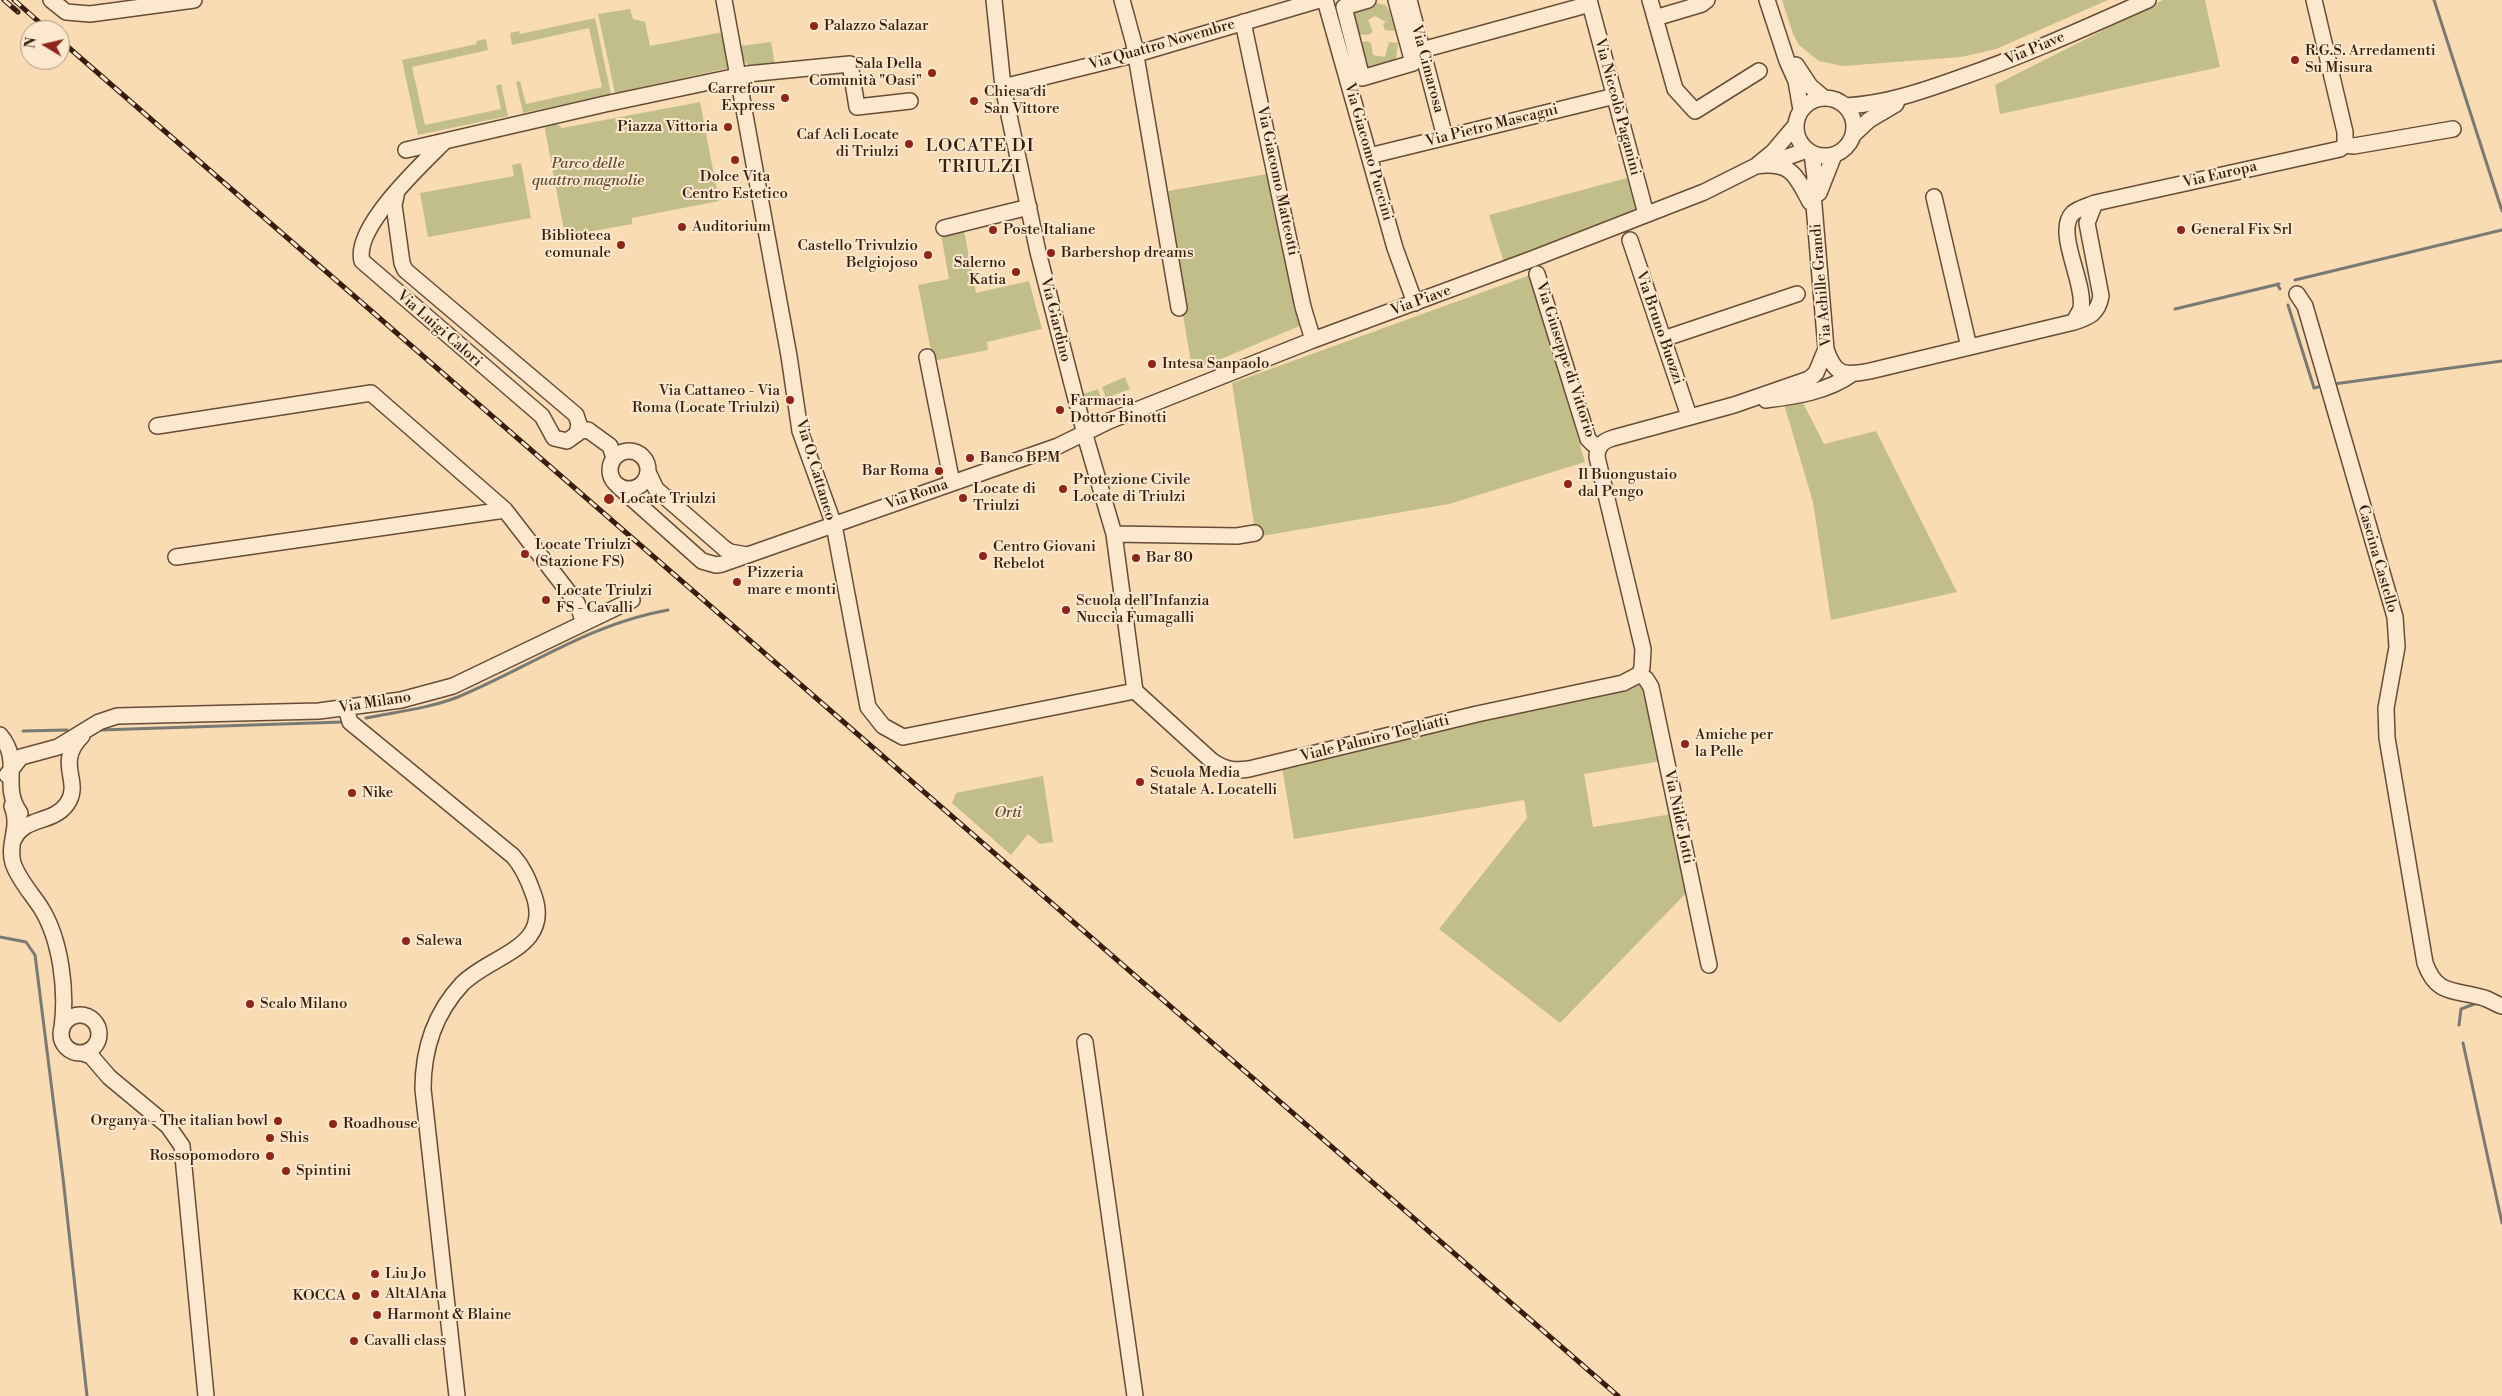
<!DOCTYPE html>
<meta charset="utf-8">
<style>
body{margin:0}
#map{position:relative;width:2502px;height:1396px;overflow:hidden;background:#f9dbb4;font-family:"Libre Bodoni",serif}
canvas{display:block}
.north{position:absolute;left:20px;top:20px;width:50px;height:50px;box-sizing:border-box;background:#fbe8ce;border:1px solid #ad9781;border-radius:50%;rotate:279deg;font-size:14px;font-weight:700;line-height:20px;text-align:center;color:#381d0d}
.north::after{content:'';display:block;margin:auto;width:18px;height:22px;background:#8f2418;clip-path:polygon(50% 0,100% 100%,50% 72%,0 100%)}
</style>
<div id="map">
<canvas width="2502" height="1396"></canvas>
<div class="north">N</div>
</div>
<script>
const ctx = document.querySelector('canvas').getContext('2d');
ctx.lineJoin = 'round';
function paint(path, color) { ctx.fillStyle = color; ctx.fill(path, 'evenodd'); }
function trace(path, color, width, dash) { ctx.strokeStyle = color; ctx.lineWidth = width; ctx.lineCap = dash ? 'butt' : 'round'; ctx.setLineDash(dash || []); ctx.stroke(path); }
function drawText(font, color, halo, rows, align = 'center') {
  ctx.font = font + ' "Libre Bodoni",serif'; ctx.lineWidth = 4; ctx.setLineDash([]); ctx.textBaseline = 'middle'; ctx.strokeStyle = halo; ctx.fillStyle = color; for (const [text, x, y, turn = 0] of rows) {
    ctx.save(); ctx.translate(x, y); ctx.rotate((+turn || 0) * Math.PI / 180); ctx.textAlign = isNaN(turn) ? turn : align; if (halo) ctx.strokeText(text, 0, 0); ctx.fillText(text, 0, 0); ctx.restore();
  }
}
paint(new Path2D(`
 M1782,0H2108L1996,49L1961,57L1843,66L1819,61L1799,45L1793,34Z
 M2163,0H2205L2220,67L2000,114L1995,85Z
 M1376,3L1385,5L1389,10L1395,31L1385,30L1383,24L1386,22L1375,16L1368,20L1373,32L1368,35L1356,34L1353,23L1354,14L1363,6Z
 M630,9L633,19L645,22L650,46L723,32L729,61L728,68L615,93L598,14Z
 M595,18L611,94L523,113L516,82L520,81L526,104L602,87L589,28L512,45L510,33L519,31L520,34Z
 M486,39L488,50L412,67L425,125L501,109L496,86L501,84L508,116L418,135L402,60L477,44L476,41Z
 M1367,41L1371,43L1373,55L1385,57L1389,42L1398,43L1396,59L1389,66L1366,67L1359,43Z
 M771,42L775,66L752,68L742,59L740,46Z
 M700,102L719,201L632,218V224L565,236L544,124L555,122L562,128Z
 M521,163L531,218L428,237L420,193L514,176L512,165Z
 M1267,174L1302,325L1197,369L1192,368L1162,192Z
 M1627,178L1637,209L1504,263L1489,215Z
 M964,231L976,293L1029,281L1042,329L987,342L988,350L933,361L918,285L949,279L941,235Z
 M1530,275L1585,462L1449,504L1256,537L1232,383Z
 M1125,377L1130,389L1106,398L1102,387Z
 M1098,389L1102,401L1087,407L1083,394Z
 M1801,399L1824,444L1876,431L1957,592L1831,620L1813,502L1784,404Z
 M1637,681L1646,689L1661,761L1584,774L1593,827L1672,814L1689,890L1560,1023L1439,929L1527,818L1524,800L1294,839L1282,767Z
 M1043,776L1053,842L1040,844L1028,834L1011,855L952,803L956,793Z`), '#c2be8a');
trace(new Path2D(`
 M2434,0L2502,211
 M2295,280L2502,230
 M2277,284L2280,289
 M2288,305L2314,388L2318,387
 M2175,309L2279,284
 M2334,384L2502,361
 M366,718C396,712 430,708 458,697C530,667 589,624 668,610
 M100,730L343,722
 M23,731L67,730
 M0,937L26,942L35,955L63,1178L87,1396
 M2459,1025L2461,1009L2477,1003
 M2463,1043L2502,1223`), '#797a74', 3);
const minor = new Path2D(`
 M51,0L66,12L90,14L194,0
 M724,0L789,356L800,431L834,525L868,707L883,726L903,737L1135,691
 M994,0L1003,87L1038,252L1087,442L1114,534L1135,691
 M1122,0L1134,44L1179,308
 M1325,0L1395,248L1415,303
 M1368,0L1344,7L1362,78L1413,63L1396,0
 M1409,0L1445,137
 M1589,0L1646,214
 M1650,0L1675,89L1695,111L1759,71
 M1767,0L1787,61L1796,81L1801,110
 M1655,18L1702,4L1707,0
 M1243,22L1303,307L1313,340
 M1422,50L1590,4
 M1796,65L1810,86L1824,98
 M1003,87L1133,55L1319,0
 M1796 127a29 29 0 1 1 58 0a29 29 0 1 1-58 0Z
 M1845,106C1886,104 1923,91 1962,77C2026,55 2087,27 2148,0
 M1853,135L1869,120L1896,104
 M444,142C421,165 353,228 362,261L542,416L554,438L567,441L581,431L588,430L610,446L614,458
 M2345,145L2354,146L2453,129
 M406,150L605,104L747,74L850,64L857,107L910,101
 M1812,154L1815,177L1813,193L1826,349C1835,376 1844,376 1870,371L2074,322C2090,317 2098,313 2101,296L2087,223L2095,203
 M1369,156L1615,96
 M1765,165L1807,150
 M1756,166C1792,161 1796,176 1810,202
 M397,191L394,205L402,263L405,270L576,415L579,424L577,434
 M1819,193L1834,155
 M1934,197L1969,347
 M944,228L1029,207
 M1630,240L1689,416
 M1537,274L1588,439L1593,444L1599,446
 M2297,294L2305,306L2395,617L2397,647L2386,708L2387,738L2425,963C2437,997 2456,989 2484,998C2491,1000 2495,1004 2502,1006
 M2074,322C2076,317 2080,312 2081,308C2086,284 2054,231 2073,213C2079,208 2088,206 2095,203L2340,149L2345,145V132L2314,0
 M1663,339L1797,294
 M927,357L952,483
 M1766,400C1796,396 1827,392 1852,374
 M157,426L371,393L505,510L577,603L584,623
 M610 470a19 19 0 1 1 38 0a19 19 0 1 1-38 0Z
 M648,472L656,489L725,549L730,552L747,555
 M618,486L702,561L716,565L722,564L1058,446L1109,421L1313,340L1532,259L1704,192L1756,166L1773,152L1795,126
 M1114,534L1237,536L1255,533
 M176,557L505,510
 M1640,674L1642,667L1643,649L1597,457C1597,446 1603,441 1613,438L1734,405L1809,379L1816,373L1826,349
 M1640,674L1646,679L1651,687L1709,965
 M1135,691L1212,761C1225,770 1234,771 1249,769L1477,714L1623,683L1640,674
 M346,708L350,722L513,856C523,867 528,879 533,893C554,948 492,954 462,984C435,1013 423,1050 423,1089L457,1396
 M0,735C23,762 0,785 20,813
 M7,775L21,757L58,747L99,722L117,716L319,711L401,700L453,686L632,600
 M12,806C21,828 7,843 13,863C18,879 32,894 41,908C61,940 67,991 62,1028
 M14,839C25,816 53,824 67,804C83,781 54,764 82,736
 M61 1034a19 19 0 1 1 38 0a19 19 0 1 1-38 0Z
 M1085,1042L1135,1396
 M82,1053L91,1056L109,1077L168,1126L182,1146L206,1396`);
trace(minor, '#684c37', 18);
trace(minor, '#fbe8ce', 15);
const rail = new Path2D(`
 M4,0L18,12
 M14,0L48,30
 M60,40L1618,1396`);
trace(rail, '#381d0d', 5);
trace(rail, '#fbe8ce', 3, [9]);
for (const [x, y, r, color] of [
 [814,26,5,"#8f2418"],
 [2295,60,5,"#8f2418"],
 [932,73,5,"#8f2418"],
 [785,98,5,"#8f2418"],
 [974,101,5,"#8f2418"],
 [728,127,5,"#8f2418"],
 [909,144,5,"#8f2418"],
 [735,160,5,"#8f2418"],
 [682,227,5,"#8f2418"],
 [993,230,5,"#8f2418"],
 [2181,230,5,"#8f2418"],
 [621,245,5,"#8f2418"],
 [1051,253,5,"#8f2418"],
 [928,255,5,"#8f2418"],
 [1016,272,5,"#8f2418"],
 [1152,364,5,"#8f2418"],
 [790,400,5,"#8f2418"],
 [1060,410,5,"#8f2418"],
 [970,458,5,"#8f2418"],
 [939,471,5,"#8f2418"],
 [1568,484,5,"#8f2418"],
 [1063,489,5,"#8f2418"],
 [963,498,5,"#8f2418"],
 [609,499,6,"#8f2418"],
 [525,554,5,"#8f2418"],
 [983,556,5,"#8f2418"],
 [1136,558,5,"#8f2418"],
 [737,582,5,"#8f2418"],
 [546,600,5,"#8f2418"],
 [1066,610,5,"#8f2418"],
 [1685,744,5,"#8f2418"],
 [1140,782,5,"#8f2418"],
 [352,793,5,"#8f2418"],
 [406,941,5,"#8f2418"],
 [250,1004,5,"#8f2418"],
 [278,1121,5,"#8f2418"],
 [333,1124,5,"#8f2418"],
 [270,1138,5,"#8f2418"],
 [270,1156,5,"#8f2418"],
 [286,1171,5,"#8f2418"],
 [375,1274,5,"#8f2418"],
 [375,1294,5,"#8f2418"],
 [356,1296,5,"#8f2418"],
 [377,1315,5,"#8f2418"],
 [354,1341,5,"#8f2418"]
]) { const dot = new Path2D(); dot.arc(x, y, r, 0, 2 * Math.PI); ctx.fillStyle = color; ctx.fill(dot); trace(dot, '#fbe8ce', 2); }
drawText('15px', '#381d0d', '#fbe8ce', [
 ["Palazzo Salazar",824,26],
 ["R.G.S. Arredamenti",2305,51],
 ["Su Misura",2305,68],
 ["Sala Della",922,64,"right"],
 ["Comunità \"Oasi\"",922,81,"right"],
 ["Carrefour",775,89,"right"],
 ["Express",775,106,"right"],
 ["Chiesa di",984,92],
 ["San Vittore",984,109],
 ["Piazza Vittoria",718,127,"right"],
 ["Caf Acli Locate",899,135,"right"],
 ["di Triulzi",899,152,"right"],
 ["Dolce Vita",735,177,"center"],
 ["Centro Estetico",735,194,"center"],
 ["Auditorium",692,227],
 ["Poste Italiane",1003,230],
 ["General Fix Srl",2191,230],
 ["Biblioteca",611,236,"right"],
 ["comunale",611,253,"right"],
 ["Castello Trivulzio",918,246,"right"],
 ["Belgiojoso",918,263,"right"],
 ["Barbershop dreams",1061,253],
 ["Salerno",1006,263,"right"],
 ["Katia",1006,280,"right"],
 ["Intesa Sanpaolo",1162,364],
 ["Via Cattaneo - Via",780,391,"right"],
 ["Roma (Locate Triulzi)",780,408,"right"],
 ["Farmacia",1070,401],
 ["Dottor Binotti",1070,418],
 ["Banco BPM",980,458],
 ["Bar Roma",929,471,"right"],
 ["Il Buongustaio",1578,475],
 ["dal Pengo",1578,492],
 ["Protezione Civile",1073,480],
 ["Locate di Triulzi",1073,497],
 ["Locate di",973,489],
 ["Triulzi",973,506],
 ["Locate Triulzi",620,499],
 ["Locate Triulzi",535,545],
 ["(Stazione FS)",535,562],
 ["Centro Giovani",993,547],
 ["Rebelot",993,564],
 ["Bar 80",1146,558],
 ["Pizzeria",747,573],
 ["mare e monti",747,590],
 ["Locate Triulzi",556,591],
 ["FS - Cavalli",556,608],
 ["Scuola dell’Infanzia",1076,601],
 ["Nuccia Fumagalli",1076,618],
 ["Amiche per",1695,735],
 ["la Pelle",1695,752],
 ["Scuola Media",1150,773],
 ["Statale A. Locatelli",1150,790],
 ["Nike",362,793],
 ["Salewa",416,941],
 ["Scalo Milano",260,1004],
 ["Organya - The italian bowl",268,1121,"right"],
 ["Roadhouse",343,1124],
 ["Shis",280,1138],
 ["Rossopomodoro",260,1156,"right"],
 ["Spintini",296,1171],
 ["Liu Jo",385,1274],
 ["AltAlAna",385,1294],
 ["KOCCA",346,1296,"right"],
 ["Harmont & Blaine",387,1315],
 ["Cavalli class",364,1341]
], 'left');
drawText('15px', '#381d0d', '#fbe8ce', [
 ["Via Quattro Novembre",1162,45,-16],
 ["Via Piave",2035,49,-23],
 ["Via Cimarosa",1427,69,75],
 ["Via Niccolò Paganini",1617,107,75],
 ["Via Pietro Mascagni",1492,126,-14],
 ["Via Giacomo Puccini",1368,152,74],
 ["Via Europa",2220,175,-13],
 ["Via Giacomo Matteotti",1277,181,78],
 ["Via Achille Grandi",1822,285,-95],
 ["Via Piave",1421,301,-20],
 ["Via Giardino",1055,320,76],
 ["Via Bruno Buozzi",1659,328,71],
 ["Via Luigi Calori",439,329,41],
 ["Via Giuseppe di Vittorio",1565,360,72],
 ["Via O. Cattaneo",815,470,73],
 ["Via Roma",917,495,-19],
 ["Cascina Castello",2377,559,74],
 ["Via Milano",375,703,-9],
 ["Viale Palmiro Togliatti",1375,739,-14],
 ["Via Nilde Jotti",1678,817,78]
]);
drawText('italic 15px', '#614d32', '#fbe8ce', [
 ["Parco delle",588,164],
 ["quattro magnolie",588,181],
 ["Orti",1008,813]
]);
ctx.letterSpacing = '1px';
drawText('18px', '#381d0d', '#fbe8ce', [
 ["LOCATE DI",980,147],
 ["TRIULZI",980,168]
]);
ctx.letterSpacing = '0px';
</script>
